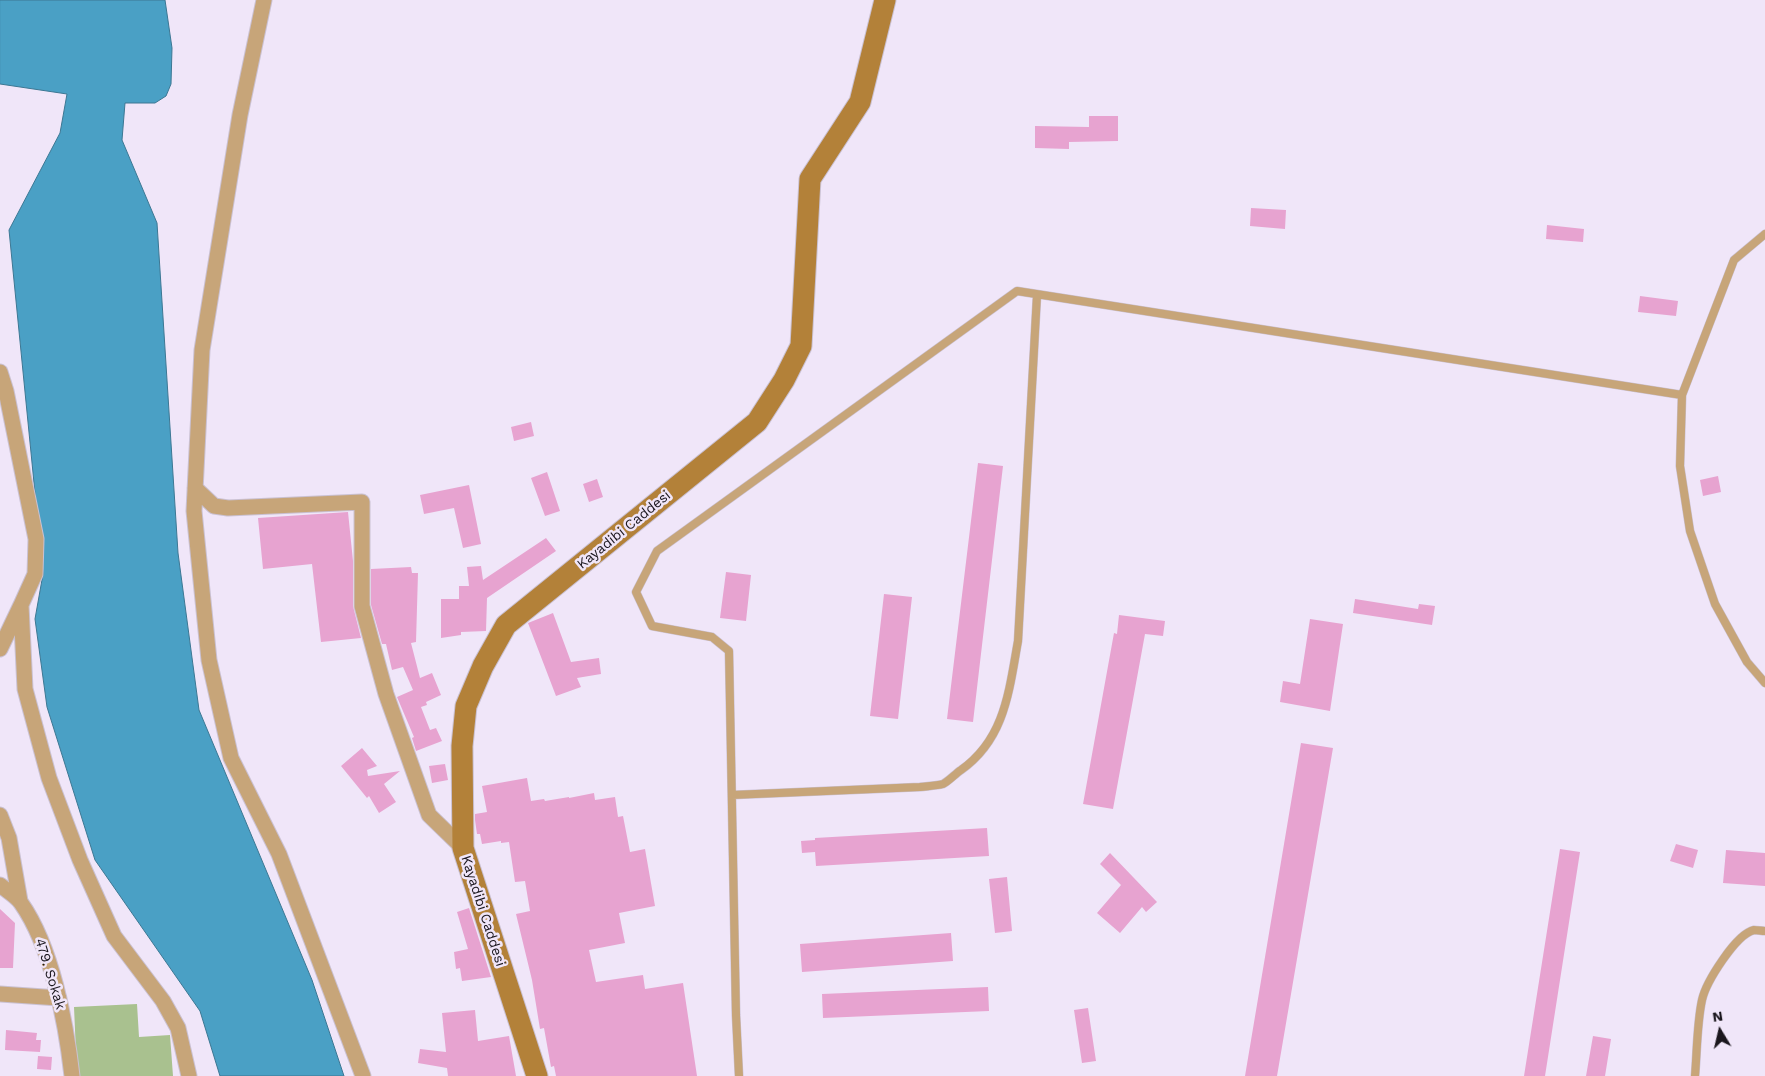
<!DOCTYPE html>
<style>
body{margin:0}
#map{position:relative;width:1765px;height:1076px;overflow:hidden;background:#f0e6f9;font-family:"Work Sans",sans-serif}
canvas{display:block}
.north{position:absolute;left:1695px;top:1006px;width:50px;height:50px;-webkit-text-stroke:4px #f0e6f9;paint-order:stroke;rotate:351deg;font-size:14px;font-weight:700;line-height:20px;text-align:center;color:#1b171e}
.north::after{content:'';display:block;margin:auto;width:18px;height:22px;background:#1b171e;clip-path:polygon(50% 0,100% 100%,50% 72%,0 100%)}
</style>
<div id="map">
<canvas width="1765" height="1076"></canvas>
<div class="north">N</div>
</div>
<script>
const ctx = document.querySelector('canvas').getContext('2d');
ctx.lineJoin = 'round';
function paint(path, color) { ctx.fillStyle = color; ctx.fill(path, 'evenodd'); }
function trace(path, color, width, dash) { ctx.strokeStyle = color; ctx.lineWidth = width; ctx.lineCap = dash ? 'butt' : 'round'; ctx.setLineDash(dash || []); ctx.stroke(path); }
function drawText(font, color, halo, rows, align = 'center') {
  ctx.font = font + ' "Work Sans",sans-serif'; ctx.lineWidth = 5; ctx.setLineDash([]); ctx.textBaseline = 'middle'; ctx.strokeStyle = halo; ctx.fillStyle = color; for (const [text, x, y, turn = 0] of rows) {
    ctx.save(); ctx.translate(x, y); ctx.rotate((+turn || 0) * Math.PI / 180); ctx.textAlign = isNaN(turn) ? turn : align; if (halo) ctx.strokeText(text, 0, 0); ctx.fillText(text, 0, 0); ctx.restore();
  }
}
paint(new Path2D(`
 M137,1004L139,1037L170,1035L173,1076H77L74,1007Z`), '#a9c18f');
const water = new Path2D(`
 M0,0H165L172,48L171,84L166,96L155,103H125L122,140L157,223L178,553L199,710L312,980L344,1076H220L200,1011L95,860L47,707L35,619L43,574L9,230L60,133L67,94L0,84Z`);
paint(water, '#4aa0c5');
trace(water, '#3c7793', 1);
paint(new Path2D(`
 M1089,116H1118V141L1069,142V149L1035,148V126L1089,127Z
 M1251,208L1286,210L1285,229L1250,226Z
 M1547,225L1584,229L1583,242L1546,239Z
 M1640,296L1678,301L1676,316L1638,312Z
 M531,422L534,436L514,441L511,427Z
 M978,463L1003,466L973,722L947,719Z
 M547,472L560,511L545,516L531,478Z
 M1718,476L1721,492L1703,496L1700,480Z
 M597,479L603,497L589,502L583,484Z
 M469,485L481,544L463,548L454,508L424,514L420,495Z
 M348,512L353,561V606L361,638L321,642L312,564L263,569L258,518Z
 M546,538L556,551L487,598L486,631L461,632V635L441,638V599H459V586H469L467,567L481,566L483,580Z
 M411,567L412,573H418L416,642L411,643L420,678L432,673L441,695L426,702L427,705L421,707L430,730L436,728L442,741L416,751L412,738L414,737L397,697L413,690L403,667L392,670L386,644H382L371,605V569Z
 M726,572L751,575L746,621L720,618Z
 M884,594L912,597L898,719L870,716Z
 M1355,599L1418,609L1419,604L1435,606L1432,625L1353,613Z
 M553,613L571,662L599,658L601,674L577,678L581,687L556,696L528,623Z
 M1119,615L1165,621L1163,636L1145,634L1113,809L1083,804L1114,633L1117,634Z
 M1310,619L1343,624L1330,711L1280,702L1283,681L1300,684Z
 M1301,743L1333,748L1277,1076H1245Z
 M362,748L377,766L367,770L368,776L400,771L384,784L396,802L379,813L369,796L367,798L341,766Z
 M445,764L448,780L432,783L429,766Z
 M527,778L531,801L544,799L545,801L569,797V798L594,793L595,800L615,797L618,817L623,816L630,852L645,849L655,906L619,913L625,943L589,950L596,982L643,975L645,989L683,983L697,1076H556L554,1066L551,1067L544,1028L540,1029L532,980L516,914L530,911L525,881L515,882L509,842L501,843V841L482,844L480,834H477L475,820V814L487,812L482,786Z
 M987,828L989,856L816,866L815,852L802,853L801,841L815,840V838Z
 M1676,844L1698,850L1693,868L1670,861Z
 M1560,849L1580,852L1545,1076H1524Z
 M1726,850L1765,853V886L1723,883Z
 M1110,853L1157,902L1146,912L1142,907L1120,933L1097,913L1121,885L1100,864Z
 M1007,877L1012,931L995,933L989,879Z
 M469,908L491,977L462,981L460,968L456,969L454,952L468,949L457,912Z
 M0,909L15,923L13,968H0Z
 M951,933L953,961L802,972L800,944Z
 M988,987L989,1011L823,1018L822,994Z
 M1088,1008L1096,1061L1082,1063L1074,1010Z
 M475,1010L478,1041L509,1036L516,1076H448L447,1068L418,1063L420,1049L446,1052L442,1013Z
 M6,1030L37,1033L36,1040H41L40,1052L5,1050Z
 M1593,1036L1611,1039L1605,1076H1586Z
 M38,1056L52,1057L51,1070L37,1069Z`), '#e7a3d0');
const lane = new Path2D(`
 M1765,234L1734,260L1682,395L1680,466L1690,531L1715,604L1747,662L1765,683
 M732,795L920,787C927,786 936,786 943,784C949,781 955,774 961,770C1005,739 1009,691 1018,641L1037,295
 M739,1076L736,1015L729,651L712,637L652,626L636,592L657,551L1017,291L1682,395
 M1695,1076C1697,1052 1697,1023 1702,1000C1706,982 1736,934 1754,930C1757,930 1762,931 1765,931`);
const street = new Path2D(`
 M264,0L240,115L202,350L194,511L209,660L231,758L279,854L363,1076
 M0,372L6,391L36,539L35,574L21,605
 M195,488L214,506L228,508L362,502V606L386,694L429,815L463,848
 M0,649L21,605L25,689L49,778L80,860L114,936L163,1001L178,1028L189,1076
 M0,815L9,838L20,901
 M0,885C7,891 16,896 21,903C52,947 66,1023 72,1076
 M0,994L59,998`);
const secondary = new Path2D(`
 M537,1076L463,848L462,746L466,706L483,666L506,625L757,422L784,380L801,346L810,179L860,102L885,0`);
trace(lane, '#cac1d2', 9);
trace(street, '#cac1d2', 17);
trace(secondary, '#cac1d2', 23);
trace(lane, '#c7a579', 8);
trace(street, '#c7a579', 15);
trace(secondary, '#b38139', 21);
drawText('14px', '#1b171e', '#f0e6f9', [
 ["Kayadibi Caddesi",624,530,-39],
 ["Kayadibi Caddesi",483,911,72],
 ["479. Sokak",50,974,73]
]);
</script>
